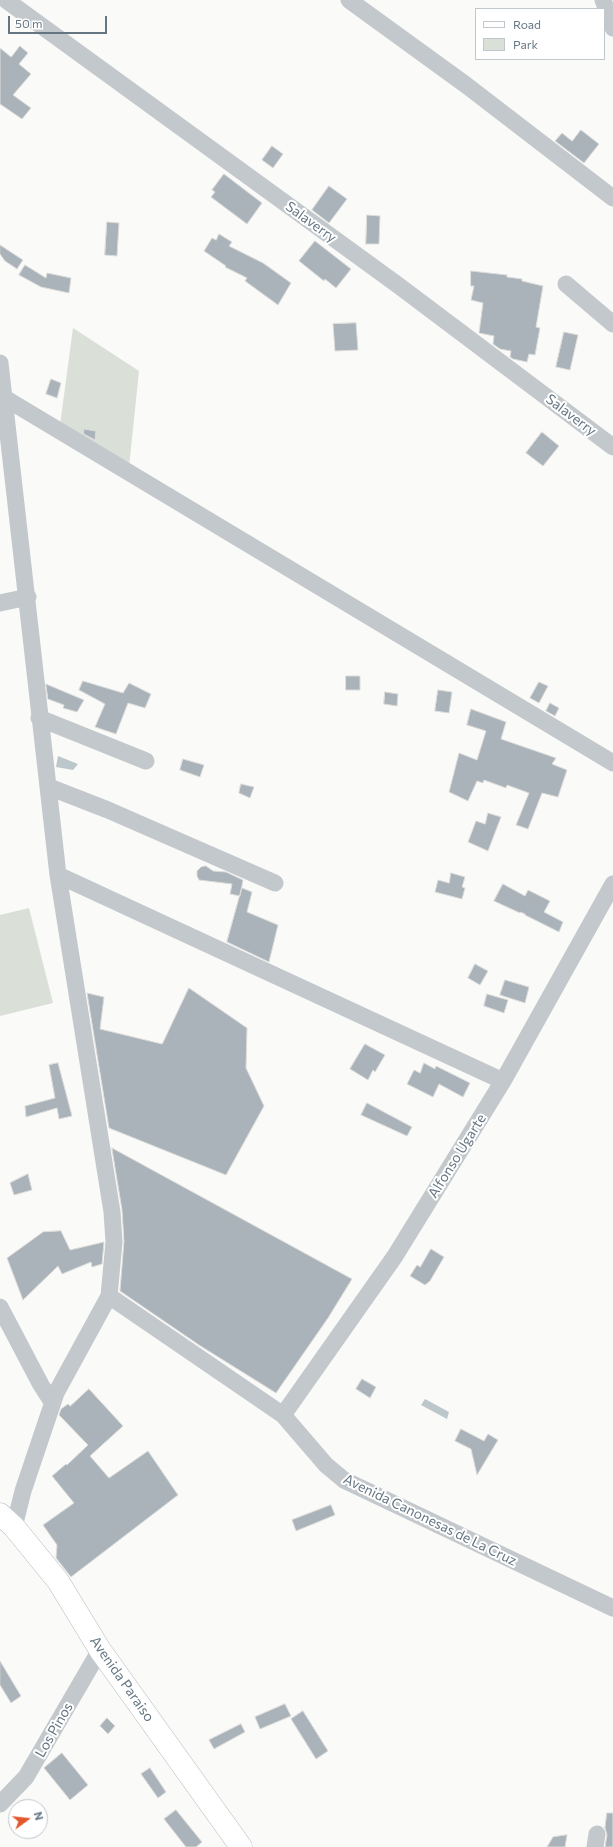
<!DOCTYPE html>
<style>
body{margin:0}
#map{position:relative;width:613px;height:1847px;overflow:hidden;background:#fafaf8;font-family:Commissioner,sans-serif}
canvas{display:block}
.legend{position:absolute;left:475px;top:8px;width:130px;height:52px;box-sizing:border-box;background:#fff;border:1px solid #c1c8cd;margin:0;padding:5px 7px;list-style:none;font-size:12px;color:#657683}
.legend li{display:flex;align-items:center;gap:8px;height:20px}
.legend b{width:20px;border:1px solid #c1c8cd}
.north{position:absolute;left:8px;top:1799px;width:40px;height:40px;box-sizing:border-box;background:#fff;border:1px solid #c1c8cd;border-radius:50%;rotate:75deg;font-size:11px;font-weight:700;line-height:16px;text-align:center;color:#657683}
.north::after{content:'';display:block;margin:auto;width:14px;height:18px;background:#e4572e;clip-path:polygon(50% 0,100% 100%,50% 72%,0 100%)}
.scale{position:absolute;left:8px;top:16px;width:99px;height:18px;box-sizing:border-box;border:2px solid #657683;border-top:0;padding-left:5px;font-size:12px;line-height:14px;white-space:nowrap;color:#657683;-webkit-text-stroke:3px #fff;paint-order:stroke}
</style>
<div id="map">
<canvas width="613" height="1847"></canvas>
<ul class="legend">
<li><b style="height:5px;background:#fff"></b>Road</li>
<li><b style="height:11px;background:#dadfd7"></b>Park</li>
</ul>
<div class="north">N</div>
<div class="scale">50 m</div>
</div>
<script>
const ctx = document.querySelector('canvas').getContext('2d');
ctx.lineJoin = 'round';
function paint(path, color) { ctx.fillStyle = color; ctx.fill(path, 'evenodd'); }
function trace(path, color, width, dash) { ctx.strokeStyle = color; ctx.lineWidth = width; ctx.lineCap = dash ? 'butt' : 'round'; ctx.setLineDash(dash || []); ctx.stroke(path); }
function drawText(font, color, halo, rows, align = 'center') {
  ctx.font = font + ' Commissioner,sans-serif'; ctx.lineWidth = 4; ctx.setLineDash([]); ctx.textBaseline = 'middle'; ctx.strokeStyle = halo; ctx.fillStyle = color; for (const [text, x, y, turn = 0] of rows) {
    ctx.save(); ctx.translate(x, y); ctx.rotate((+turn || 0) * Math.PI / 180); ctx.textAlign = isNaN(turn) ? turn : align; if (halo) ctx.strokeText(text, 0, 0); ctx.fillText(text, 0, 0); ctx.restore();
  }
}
paint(new Path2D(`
 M73,328L139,371L129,467L60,425Z
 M29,908L53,1003L0,1016V915Z`), '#dadfd7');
paint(new Path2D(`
 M58,756L78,764L73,770L56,767Z
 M425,1399L449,1412L447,1419L421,1405Z`), '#bbc7cb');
const building = new Path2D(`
 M20,46L28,53L19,64L31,74L13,95L31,108L22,119L0,104V48L11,57Z
 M581,130L599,144L584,163L555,141L562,133L572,141Z
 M272,146L283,154L273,168L262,160Z
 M224,174L262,203L247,224L211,197L215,192L212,190Z
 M329,186L347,199L329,223L312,210Z
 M367,215L380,216L379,244H366Z
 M107,222L119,223L117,256L105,255Z
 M219,234L232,242L229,246L263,263L291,283L278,305L245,281L247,278L225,267L226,266L204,251L212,238L216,240Z
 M315,241L351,269L336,288L325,279L324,281L299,261Z
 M0,245L23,260L17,269L5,261L0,254Z
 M25,265L46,278L47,273L71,278L69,293L41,287L19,275Z
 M471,271L507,275V277L522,279V281L543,286L536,327L540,328L535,355L529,354L527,362L513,359L510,357L511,351L500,349L493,344L494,336L479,333L483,303L471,300L474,286H471Z
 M356,323L358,350L335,351L333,324Z
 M564,332L578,335L570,370L556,367Z
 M51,379L61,383L57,398L46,394Z
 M84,429L96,431L95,440L84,434Z
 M542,432L559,446L543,466L526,453Z
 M346,676H360V690H346Z
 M83,681L123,693L129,683L151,694L145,708L128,703L116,734L95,727L105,704L79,690Z
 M539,682L548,686L539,703L530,698Z
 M46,684L84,700L77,712L63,708L64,705L48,699Z
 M438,690L452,692L449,713L435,711Z
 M385,692L398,694L397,706L384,704Z
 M550,703L559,708L555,716L546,711Z
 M471,709L506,722L501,739L556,758L552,764L567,770L558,797L542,793L528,829L516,825L529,793L507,785L506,788L484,780L483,783L477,781L468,801L449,792L459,753L477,760L486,731L467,725Z
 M183,759L204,765L200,777L180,770Z
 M241,784L254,787L250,798L239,793Z
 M488,813L501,817L488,851L468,842L476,821L485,824Z
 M206,866L213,871L226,872L243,880L240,896L230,894L232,884L199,880L197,876V871L201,867Z
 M451,873L465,877L462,887L465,888L462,899L435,892L438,880L449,883Z
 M503,884L525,896L528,890L550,901L544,912L563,922L559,932L525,915V914L520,912V913L494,901Z
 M242,888L252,892L247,912L278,925L269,962L227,942Z
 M475,964L488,971L480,985L468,978Z
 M505,980L529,987L525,1003L500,995Z
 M189,988L247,1028L246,1068L264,1106L226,1175L109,1128L87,993L104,997L100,1029L162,1044Z
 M487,994L508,1000L504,1013L484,1006Z
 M365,1044L385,1055L375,1072L373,1070L368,1080L350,1069Z
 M58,1063L72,1116L59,1119L57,1108L26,1117L25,1106L55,1098L49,1065Z
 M424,1063L435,1069L436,1066L470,1083L463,1097L439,1084L433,1097L407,1084L414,1070L420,1073Z
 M367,1103L412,1127L407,1136L361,1115Z
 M112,1148L352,1279L328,1318L276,1393L199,1345L120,1291L124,1241L122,1210Z
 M28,1174L32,1190L14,1195L10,1183Z
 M61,1231L70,1250L104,1242L102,1264L92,1267L91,1262L62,1274L58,1266L23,1300L7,1258L43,1232Z
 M431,1249L444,1257L430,1281L425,1285L410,1276L417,1265L420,1267Z
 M362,1379L376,1387L370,1398L356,1389Z
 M89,1389L123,1426L90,1456L109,1478L148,1451L178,1495L71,1577L56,1558L57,1545L43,1525L74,1503L52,1476L66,1464L67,1465L88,1445L59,1415L61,1409L68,1404L70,1406Z
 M461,1429L484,1441L488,1434L498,1440L477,1475L471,1449L455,1441Z
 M331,1505L335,1515L296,1531L292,1520Z
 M0,1661L21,1696L11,1703L0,1685Z
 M285,1704L291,1716L260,1729L255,1717Z
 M303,1711L328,1751L316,1759L291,1719Z
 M107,1718L115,1726L108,1734L100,1726Z
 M241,1724L245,1732L214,1749L209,1740Z
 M62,1753L88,1785L70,1800L44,1768Z
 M150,1768L166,1792L158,1798L141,1774Z
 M176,1810L202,1842L196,1847H186L164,1819Z
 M607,1813H613V1847H605L607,1835L605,1828Z
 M567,1835L565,1847H547L553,1837Z`);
paint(building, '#aab3b9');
trace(building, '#dcdcda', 1);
const major = new Path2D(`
 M0,1514L14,1527L58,1581L100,1650L241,1847`);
trace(major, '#b5babe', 23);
trace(new Path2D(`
 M6,0L398,285L613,447
 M349,0L466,85L613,198
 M603,0L613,28
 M566,284L613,324
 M0,363L58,875L112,1212L114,1242L109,1296L56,1393L23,1491L14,1527
 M3,397L613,763
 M0,603L28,597
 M39,718L146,761
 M49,787L108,810L275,883
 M58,875L503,1081
 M109,1296L283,1415L326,1465L344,1480L613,1608
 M0,1307L41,1385L52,1402
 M283,1415L395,1256L503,1081L613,884
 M0,1804L26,1777L100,1650
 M595,1847L597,1834`), '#c3c8cc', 17);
trace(major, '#fff', 22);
drawText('14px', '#657683', '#fff', [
 ["Salaverry",311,222,36],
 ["Salaverry",571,415,37],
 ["Alfonso Ugarte",457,1156,-58],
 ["Avenida Canonesas de La Cruz",430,1520,26],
 ["Avenida Paraiso",122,1679,55],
 ["Los Pinos",54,1730,-60]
]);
</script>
